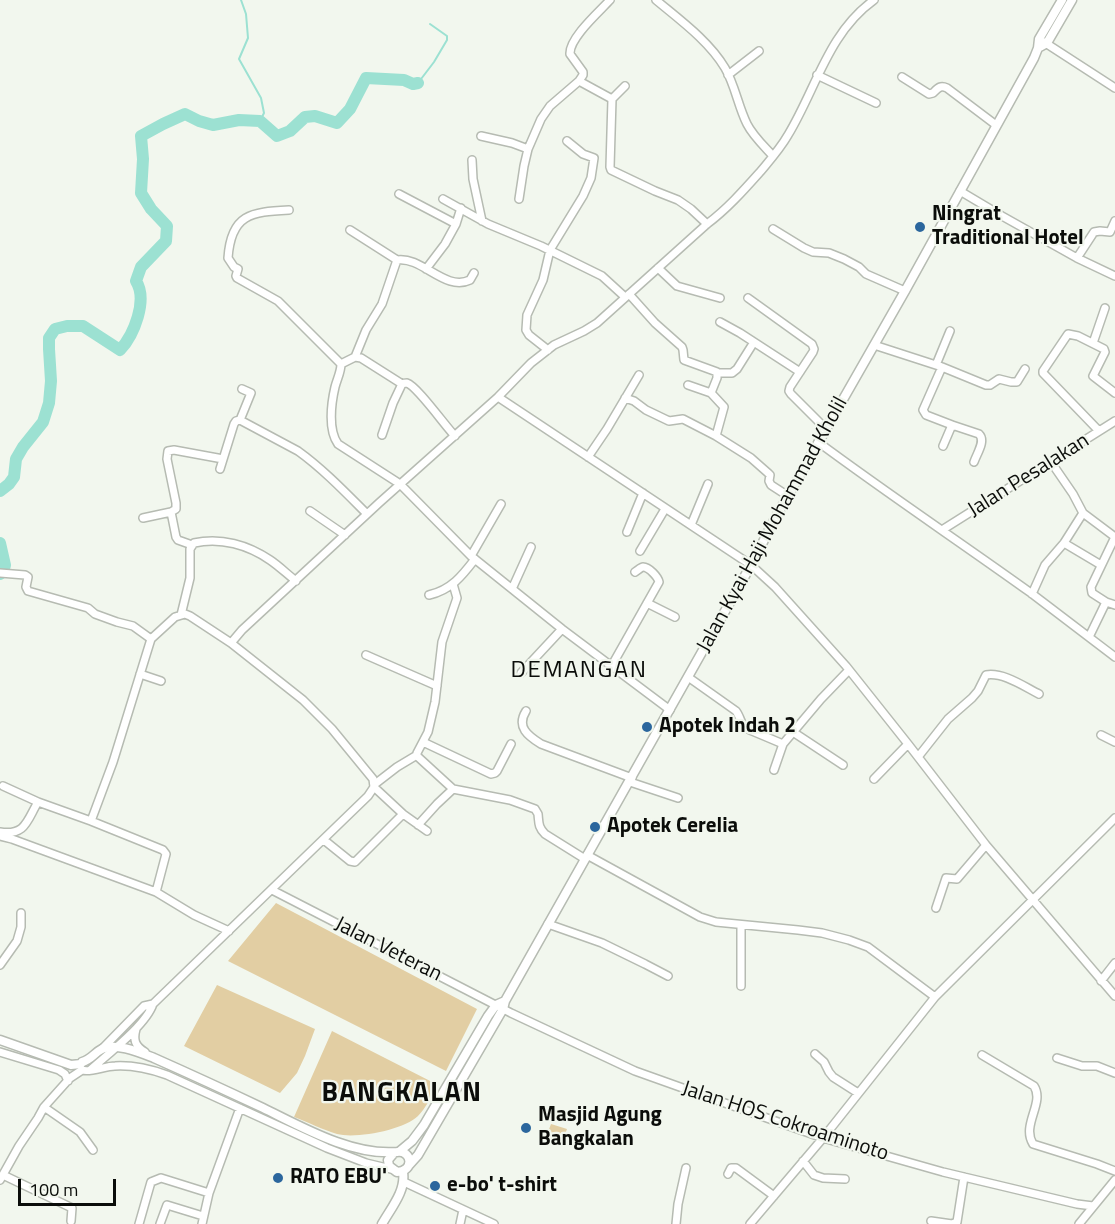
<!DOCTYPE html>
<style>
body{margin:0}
#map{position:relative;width:1115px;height:1224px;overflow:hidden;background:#f2f7ee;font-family:"Titillium Web",sans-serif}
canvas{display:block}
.scale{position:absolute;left:18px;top:1179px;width:98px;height:27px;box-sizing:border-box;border:3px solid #0b0d0a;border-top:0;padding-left:8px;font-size:18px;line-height:21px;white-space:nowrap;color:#0b0d0a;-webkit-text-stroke:4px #f2f7ee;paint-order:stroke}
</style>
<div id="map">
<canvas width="1115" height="1224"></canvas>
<div class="scale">100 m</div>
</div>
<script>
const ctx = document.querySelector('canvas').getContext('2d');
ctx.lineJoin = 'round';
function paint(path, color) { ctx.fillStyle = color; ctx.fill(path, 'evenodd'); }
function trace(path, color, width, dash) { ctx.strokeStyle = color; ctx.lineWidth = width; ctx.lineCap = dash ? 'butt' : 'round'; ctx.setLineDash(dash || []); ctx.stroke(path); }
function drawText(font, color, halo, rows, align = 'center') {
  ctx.font = font + ' "Titillium Web",sans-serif'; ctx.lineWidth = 4.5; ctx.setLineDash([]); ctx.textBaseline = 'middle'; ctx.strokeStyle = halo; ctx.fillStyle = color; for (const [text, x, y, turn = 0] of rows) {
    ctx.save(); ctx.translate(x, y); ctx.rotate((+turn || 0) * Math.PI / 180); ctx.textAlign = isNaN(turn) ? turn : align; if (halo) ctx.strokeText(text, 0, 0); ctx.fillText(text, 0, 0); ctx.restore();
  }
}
paint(new Path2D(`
 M276,903L477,1009L446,1071L228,961Z
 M217,985L315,1029L305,1056L297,1073L280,1093L184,1046Z
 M332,1031L438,1085C432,1095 426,1108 418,1116C404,1130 356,1139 337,1134C323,1130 308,1122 294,1117Z
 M551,1124L567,1129L561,1145L545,1140Z`), '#e2cea3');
trace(new Path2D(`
 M241,0L246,14L248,38L239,59L261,98L264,113L260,121
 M418,83L434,62L447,40V36L430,24`), '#9ce1d2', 2);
trace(new Path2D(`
 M0,491L9,484L14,477L16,459L23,447L43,422L49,403L51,381L49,349V338L55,329L67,326H83L120,350C134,335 148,300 136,281L141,267L166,241L167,226L151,209L141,193L143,159L141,136L163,124L185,114L199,121L213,125L239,120L260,121L277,136L290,131L305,117L315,116L337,123L350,109L366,78L404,80L413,84L418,83
 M0,543L5,565L3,572L0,574`), '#9ce1d2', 12);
const minor = new Path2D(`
 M610,0C600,11 569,38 570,54L583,72V75L579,81L612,99
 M656,0C680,20 709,41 725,68C735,85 738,106 747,124C753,136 764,146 773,156
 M1044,42L1115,88
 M728,75L759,51
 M817,75L876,103
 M902,77L929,94L933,93C938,88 940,85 947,88L996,125
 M625,86L612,99L610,167L611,170L655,191L678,200L691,209L707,224
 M481,136L512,143L528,149
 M472,160L473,179L482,221
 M960,191L1002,216L1077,258L1115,276
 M399,194L456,224
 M443,199L488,224L541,246L602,276L625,297
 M519,199L524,166L528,149L541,119L550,106L579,81
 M289,210C251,212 231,214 228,258L234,267L238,269L236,276L237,278L278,301L341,364C341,372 337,379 335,387C331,404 328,430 338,444L400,484L471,556L562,629L670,710
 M773,229L804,248L813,252L829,253L844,259L859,267L866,274L905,291
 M350,230L397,260
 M1077,258L1094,232L1100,231L1110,232L1115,221
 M658,268L677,286L720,298
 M426,269L445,244L456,224L461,208
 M629,294L655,323L682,347L683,350L684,360L717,372V378L711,393
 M748,298L812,344L814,349L813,352L790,387L789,391L791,394L826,429
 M720,322L740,333L800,372
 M1093,343L1105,308
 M874,345L942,367L986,385H990L999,379L1011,382H1017L1025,369
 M548,350L529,335L526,330L527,315L543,280L550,250L583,196L591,178L594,158L583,154L567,141
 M355,357L366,330L382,304L397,260C422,256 445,292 470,280L474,273
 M341,364L355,357L361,358L402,384
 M936,365L950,331
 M942,367L923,410L926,415L952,425L943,446
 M718,373H732L737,369L754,342
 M688,385L711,393L724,407L716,436
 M242,389L251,393L240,420L298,451C323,469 345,492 367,514
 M498,397L751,565L775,587L846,666L908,744L986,845L1115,996
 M625,398L634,401L646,410L669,421L683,419L716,436L751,458L768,473L770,475L769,481L771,485L788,496
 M952,425L979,434C986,441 977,453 974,462
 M1099,431L1043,373V371L1068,334L1078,336L1104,349L1105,352L1093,376L1115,393
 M382,435L393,403L402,384C404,383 405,383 407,383C417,386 446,427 455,436
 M818,442C888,494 960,542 1031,593C1059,614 1087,636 1115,657
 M588,457L607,429L639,375
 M220,469L234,424L236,421L240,420
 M310,511L345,535
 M171,512L176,537L178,540L192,545
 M1083,513L1115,537
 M143,518L171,512L176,509V503L167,459L168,451L174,450L223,459
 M691,525L708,484
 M942,530L1115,421
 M627,532L643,493
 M1115,537L1091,587L1092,593L1106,602L1115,605
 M1064,543L1101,565
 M640,551L665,509
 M471,556L501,504
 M0,573L25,575L28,577L26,587L28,591L88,608L95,614L117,622L133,626L151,639
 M453,584L457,598L442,642L435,702L428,732L417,753V756L453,789L510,800L535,809L538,814C539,823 538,827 545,834L585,859
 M512,589L531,547
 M1032,594L1045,565L1064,543L1083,513L1073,494L1051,462
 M429,595C451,590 462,576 475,559
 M647,603L675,617
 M181,615L190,578V549L194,543C221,537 248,545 270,560C279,566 287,574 296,581
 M1089,637L1106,602
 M231,643L242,630L379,503L498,397L531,363L554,345L584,331L597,323L707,224C727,209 743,191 760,172C770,160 780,149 788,135C816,89 828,33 874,0
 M366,655L437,686
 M611,667L659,582C658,577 649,567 643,567C641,567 637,571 635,572
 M521,673L562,629
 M140,674L161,681
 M688,677L736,711C740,716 741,724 745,728L783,744L821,699L849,670
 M526,711C516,727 528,736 541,744L632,778
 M793,732L843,765
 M1101,735L1115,742
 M423,742L491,774L495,773L497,771L511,744
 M918,757L948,719L972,698L978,691L986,675C1003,672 1023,686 1039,694
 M774,770L783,744
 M874,779L908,744
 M630,782L678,798
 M375,784L397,767L417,755
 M3,786L38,802
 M374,787L403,814L427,831
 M91,821L163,850L166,854L156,892L194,915L229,931
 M418,825L437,804L453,789
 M0,832C26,836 27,820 38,802L91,821L113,762L151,639L175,617L185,614L190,616L231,643L303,700L332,729L373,779L374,787L368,796L153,1004C146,1025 108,1054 90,1070
 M0,836L12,839L156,892
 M324,840L350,861L355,862L403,814
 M587,855L700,917L716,922L798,930L822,933L849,940L868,947L935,997
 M272,890L511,1013L635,1071L823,1138L943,1172L1077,1204L1093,1206
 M936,908L946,878L957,879L986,845
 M548,924L602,943L645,964L668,976
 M0,965L17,941L21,927V913
 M1101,981L1115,963
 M741,986V925
 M136,1029C133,1040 135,1046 145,1052
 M102,1049L144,1006L153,1004
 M0,1052L59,1070L65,1074L68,1081
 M815,1054L824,1062L829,1072L833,1077L858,1093
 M982,1055L1034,1086C1045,1103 1021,1125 1033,1144L1097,1164L1115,1171
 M1057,1058L1082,1066H1097L1115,1073
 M44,1107L80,1132L93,1150
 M803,1161L814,1175L823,1178L845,1179
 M728,1174L731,1168H736L774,1196
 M3,1175L72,1208L71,1221
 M0,1180L19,1146L38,1118L44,1107L70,1078L82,1070C90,1073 105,1066 115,1066C133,1065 150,1069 167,1075L327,1148L366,1163L391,1169
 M404,1182L494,1224
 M931,1221L952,1224L957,1222L964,1177
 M139,1224L151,1182L161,1178L209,1193
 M160,1224L167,1205L203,1216
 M202,1224L209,1193L240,1108
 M460,1224L463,1210
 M676,1224L678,1204L686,1168
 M750,1224L823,1138L935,997L1115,818
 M1079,1224L1115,1180`);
const major = new Path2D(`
 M1038,48L1047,43L1072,0
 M0,1040L71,1065L81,1064L82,1062C91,1060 94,1053 102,1049C116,1042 141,1053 154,1058C190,1074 227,1091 263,1108C302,1127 352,1156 397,1152C412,1150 415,1171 397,1172L389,1166L388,1160L394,1153
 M400,1151L412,1141L424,1125L488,1016L496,1005L505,1001
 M409,1165L418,1155L503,1009L505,1001L755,558L773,522L905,291L1034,58L1038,48L1039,39L1062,0
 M382,1224C391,1208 406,1191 403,1172`);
trace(minor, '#b6bbb2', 10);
trace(major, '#b6bbb2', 11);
trace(minor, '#fff', 7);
trace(major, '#fff', 8);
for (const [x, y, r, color] of [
 [920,227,6,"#2b669d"],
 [647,727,6,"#2b669d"],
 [595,827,6,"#2b669d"],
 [526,1128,6,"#2b669d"],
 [278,1178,6,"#2b669d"],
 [435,1186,6,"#2b669d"]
]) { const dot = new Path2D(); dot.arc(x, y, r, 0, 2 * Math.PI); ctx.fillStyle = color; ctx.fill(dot); trace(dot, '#f2f7ee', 2); }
drawText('bold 21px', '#0b0d0a', '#f2f7ee', [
 ["Ningrat",932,215],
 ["Traditional Hotel",932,239],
 ["Apotek Indah 2",659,727],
 ["Apotek Cerelia",607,827],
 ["Masjid Agung",538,1116],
 ["Bangkalan",538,1140],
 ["RATO EBU'",290,1178],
 ["e-bo' t-shirt",447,1186]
], 'left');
drawText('21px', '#0b0d0a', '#f2f7ee', [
 ["Jalan Pesalakan",1029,476,-32],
 ["Jalan Kyai Haji Mohammad Kholil",773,525,-61],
 ["Jalan Veteran",388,950,27],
 ["Jalan HOS Cokroaminoto",785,1122,18]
]);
ctx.letterSpacing = '1.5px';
drawText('24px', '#0b0d0a', '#f2f7ee', [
 ["DEMANGAN",579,671]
]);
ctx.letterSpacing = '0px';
ctx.letterSpacing = '1.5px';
drawText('bold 27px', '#0b0d0a', '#f2f7ee', [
 ["BANGKALAN",402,1094]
]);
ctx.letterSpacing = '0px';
</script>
